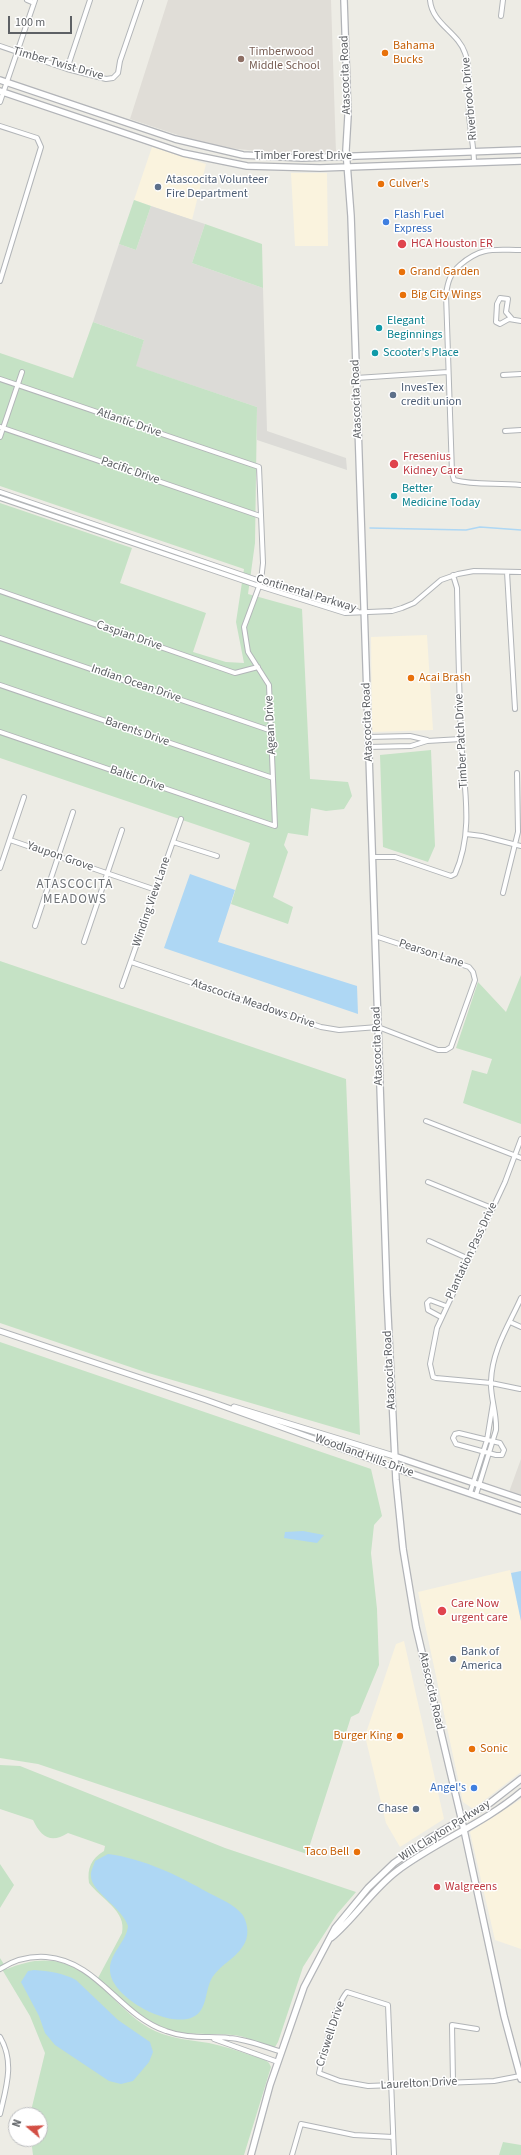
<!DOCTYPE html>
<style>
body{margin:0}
#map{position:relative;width:521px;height:2155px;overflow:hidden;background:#edece5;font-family:"Source Sans 3",sans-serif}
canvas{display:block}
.north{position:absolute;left:8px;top:2107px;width:40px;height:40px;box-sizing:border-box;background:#fff;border:1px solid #bebfc1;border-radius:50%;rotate:289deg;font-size:11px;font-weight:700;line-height:16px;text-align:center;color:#5d6064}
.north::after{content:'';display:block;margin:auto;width:14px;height:18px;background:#d34f45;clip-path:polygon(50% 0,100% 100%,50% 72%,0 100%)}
.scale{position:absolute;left:8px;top:16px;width:64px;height:18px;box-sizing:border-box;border:2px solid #5d6064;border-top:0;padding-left:5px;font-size:12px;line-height:14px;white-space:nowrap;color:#5d6064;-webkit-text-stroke:3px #fff;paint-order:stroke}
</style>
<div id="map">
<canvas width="521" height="2155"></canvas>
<div class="north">N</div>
<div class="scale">100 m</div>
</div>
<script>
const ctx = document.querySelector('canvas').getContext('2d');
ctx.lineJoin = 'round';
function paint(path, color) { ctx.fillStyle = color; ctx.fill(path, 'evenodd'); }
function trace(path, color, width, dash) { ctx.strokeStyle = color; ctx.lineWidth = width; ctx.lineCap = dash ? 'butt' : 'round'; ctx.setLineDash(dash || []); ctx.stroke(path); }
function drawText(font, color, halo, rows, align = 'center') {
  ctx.font = font + ' "Source Sans 3",sans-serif'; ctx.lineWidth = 3; ctx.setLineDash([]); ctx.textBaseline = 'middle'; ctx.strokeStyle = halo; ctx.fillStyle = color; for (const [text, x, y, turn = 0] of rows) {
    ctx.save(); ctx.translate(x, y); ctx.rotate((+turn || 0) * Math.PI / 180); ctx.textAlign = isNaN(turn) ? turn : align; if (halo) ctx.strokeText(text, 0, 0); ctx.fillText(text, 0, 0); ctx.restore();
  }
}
paint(new Path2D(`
 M152,147L206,164L192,220L134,200Z
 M291,173H327L328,246H295Z
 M427,635L433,730L372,732L371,637Z
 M510,1570L521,1621V1772L473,1809L463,1802L418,1592Z
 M404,1641L444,1819L400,1847L386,1823L365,1736L396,1644Z
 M521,1799V1949L495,1940L470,1832Z`), '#faf3de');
paint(new Path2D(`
 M151,206L205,224L192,263L263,288L267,431L346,458L347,470L257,440V407L135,366L144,340L93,322L119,244L136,250Z`), '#dcdbd7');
paint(new Path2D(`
 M168,0H331L336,153L288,154L228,148L202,143L130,119Z
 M521,1459V1496L509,1492Z`), '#e0ddd7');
paint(new Path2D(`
 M134,200L151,206L136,250L119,244Z
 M205,224L262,244L263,288L192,263Z
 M93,322L144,340L136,366L257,407L255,543L248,594L302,609L310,779L348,782L352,796L344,809L326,811L311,808L308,836L288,833L284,845L288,852L273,897L293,907L288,924L231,904L250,843L0,758V503L132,548L120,583L206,613L193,652L226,662L244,663L236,622L244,569L0,486V353L73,378Z
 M431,750L435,846L428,862L383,847L380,755Z
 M0,961L346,1079L360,1435L145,1372L0,1323Z
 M521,975V1124L463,1103L472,1070L487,1074L492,1059L456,1048L478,982L506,1012Z
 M0,1342L371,1469L382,1516L374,1525L371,1553L377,1609L379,1665L359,1713L351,1717L307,1854L38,1764L0,1758Z
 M0,1765L20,1766L225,1848L356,1892L337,1914L303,1967L278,2042L275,2047C263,2047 252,2039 240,2036C222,2033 203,2035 184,2033C148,2028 123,2002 98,1978L122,1933C127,1911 101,1899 89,1883C87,1868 91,1859 104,1851L105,1846L68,1833C51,1844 41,1837 33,1820L0,1809Z
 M0,1864L14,1885L0,1908Z
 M0,1958L7,1969C26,1961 46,1957 66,1964C101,1976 121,2015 155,2031C173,2039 190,2040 209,2043C223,2046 236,2050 250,2055C256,2057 264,2058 269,2063L271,2067L244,2155H33L31,2139H40V2115H30L45,2053L30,2016L0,1966Z
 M503,2142L521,2145V2155H499Z`), '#c5e2c5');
paint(new Path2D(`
 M190,874L235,890L218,942L357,986L358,1014L164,948Z
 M303,1531L324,1535L317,1543L284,1538L285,1532Z
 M521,1571V1621L511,1573Z
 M108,1854C145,1859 177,1875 209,1893C221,1899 233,1904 242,1914C247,1921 249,1932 246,1940C240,1956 224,1962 214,1975C204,1987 209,2010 193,2017C169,2029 110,1997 110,1970C109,1954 127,1941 128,1926C122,1907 91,1892 91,1876C90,1872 94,1865 95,1861Z
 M34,1970C49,1971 63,1973 76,1980L118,2020L150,2042L153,2052L149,2062L133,2081L121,2084L109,2081L55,2045L45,2033L39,2016L21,1982L28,1971Z`), '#aed7f4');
trace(new Path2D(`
 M370,528L466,530L480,527L521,530`), '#aed7f4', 1.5);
const minor = new Path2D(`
 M27,0L34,3
 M430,0C432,24 458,32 465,53C471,69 468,96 469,114C470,131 474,146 474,163
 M501,16L503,0
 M0,46L67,69L106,79L113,78L118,73L120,61L141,0
 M67,69L90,0
 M0,102L35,0
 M0,126L37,138L41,147L0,281
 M521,250C494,250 482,246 460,265C450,274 448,281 446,294L452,473L454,480C476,486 499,482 521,485
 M512,319L506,312L508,299L500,298L497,304L496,322L500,324L509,319L521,321
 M503,375L521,374
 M356,378L448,372
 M0,379L259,467L263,563L261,581L244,627L248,652L269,685L275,826L0,732
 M0,427L260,516
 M505,431L521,430
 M0,437L22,372
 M0,492L263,582L340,607L357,611
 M0,498L259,586L345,613L392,611L402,608L414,603L441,580L458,574L474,571L521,572
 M507,572L515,709
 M0,591L235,673L258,667
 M0,638L272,731
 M0,685L273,778
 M368,737L410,736L427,740
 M368,747L411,746L427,741L461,739
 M466,834L482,836L521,846
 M10,840L156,890
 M173,842L217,856
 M373,857H395L451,876L455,874C475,830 463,783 461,737C459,687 458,638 457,588L453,575
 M0,868L24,797
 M503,893L518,832L517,773
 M35,926L73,812
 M84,942L122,830
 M131,962L321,1027L339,1030L378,1027L438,1050H446L451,1047L475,980L473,972L469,967L375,936
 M122,986L181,819
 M426,1121L521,1158
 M428,1182L492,1208
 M429,1241L469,1259
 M441,1317L428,1310L427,1303L430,1300L446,1306
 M510,1322L521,1327
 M520,1389L491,1383L436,1378L433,1377L430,1364L437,1328L505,1182L521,1139
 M459,1433L500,1443L504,1450L502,1455H496L456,1444L453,1438L455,1434Z
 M470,1493L487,1440L493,1403
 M476,1495L496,1430C497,1413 490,1397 491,1381C492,1350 509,1325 521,1298
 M0,1969C14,1960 30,1956 46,1957C98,1961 119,2015 166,2031C187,2039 207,2036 229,2038C247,2039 265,2047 282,2052
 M0,2037C15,2062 6,2088 0,2114
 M214,2039L278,2062
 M453,2082L452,2025L477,2029
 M292,2155L301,2124L354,2135L393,2137
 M394,2155L388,2005L347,1992C335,2006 323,2053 319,2073L340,2081L368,2086L494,2081L520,2076`);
const tertiary = new Path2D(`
 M0,1331L206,1400L395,1468
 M234,1407L394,1456`);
const secondary = new Path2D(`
 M344,0L348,116L346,150L351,216L387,1295L396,1480L403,1549L416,1627L464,1830L504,2016L521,2079
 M0,80L175,139L243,155L302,158L521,150
 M0,91L183,153L247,166L320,168L521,161
 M394,1456L521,1499
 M395,1468L521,1511
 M331,1938C355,1918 372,1890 397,1871C437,1841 483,1824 521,1792
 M251,2155L270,2085L304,1987L335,1928L368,1888L394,1863L430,1838L490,1803L521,1779`);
trace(minor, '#b2b5b8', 6);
trace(tertiary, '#b2b5b8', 7);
trace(secondary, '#b2b4b8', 8);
trace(minor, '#fff', 4);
trace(tertiary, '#fff', 5);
trace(secondary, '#fff', 5.5);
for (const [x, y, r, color] of [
 [385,53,4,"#e8710a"],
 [241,59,4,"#8d6e63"],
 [381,184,4,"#e8710a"],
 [158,187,4,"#5c6f8a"],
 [386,222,4,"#3f7fe0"],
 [402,244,5,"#e0444e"],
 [402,272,4,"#e8710a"],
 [403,295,4,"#e8710a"],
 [379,328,4,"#0f9aa8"],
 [375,353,4,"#0f9aa8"],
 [393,395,4,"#5c6f8a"],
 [394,464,5,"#e0444e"],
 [394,496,4,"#0f9aa8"],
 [411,678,4,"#e8710a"],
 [442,1611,5,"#e0444e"],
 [453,1659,4,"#5c6f8a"],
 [400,1736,4,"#e8710a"],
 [472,1749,4,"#e8710a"],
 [474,1788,4,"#3f7fe0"],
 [416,1809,4,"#5c6f8a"],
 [357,1852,4,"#e8710a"],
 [437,1887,4,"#e0444e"]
]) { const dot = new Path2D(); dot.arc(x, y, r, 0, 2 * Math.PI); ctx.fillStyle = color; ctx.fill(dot); trace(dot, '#fff', 1.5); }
drawText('12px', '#c56008', '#fff', [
 ["Bahama",393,46],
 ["Bucks",393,60],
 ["Culver's",389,184],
 ["Grand Garden",410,272],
 ["Big City Wings",411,295],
 ["Acai Brash",419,678],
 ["Burger King",392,1736,"right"],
 ["Sonic",480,1749],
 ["Taco Bell",349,1852,"right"]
], 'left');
drawText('12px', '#785e54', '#fff', [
 ["Timberwood",249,52],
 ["Middle School",249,66]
], 'left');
drawText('12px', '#5d6064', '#fff', [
 ["Timber Twist Drive",58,64,16],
 ["Atascocita Road",346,75,-92],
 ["Riverbrook Drive",470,99,-95],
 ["Timber Forest Drive",303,156],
 ["Atascocita Road",357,399,-92],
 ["Atlantic Drive",129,423,19],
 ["Pacific Drive",130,471,19],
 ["Continental Parkway",306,594,17],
 ["Caspian Drive",129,636,19],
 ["Indian Ocean Drive",136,684,19],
 ["Atascocita Road",368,722,-92],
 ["Agean Drive",271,725,-93],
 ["Barents Drive",137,732,19],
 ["Timber Patch Drive",462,741,-93],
 ["Baltic Drive",137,779,19],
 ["Yaupon Grove",60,857,19],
 ["Winding View Lane",152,902,-71],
 ["Pearson Lane",431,954,18],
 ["Atascocita Meadows Drive",253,1004,19],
 ["Atascocita Road",378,1046,-92],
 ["Plantation Pass Drive",472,1251,-65],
 ["Atascocita Road",390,1370,-93],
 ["Woodland Hills Drive",364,1456,20],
 ["Atascocita Road",431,1691,77],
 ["Will Clayton Parkway",445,1831,-32],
 ["Criswell Drive",331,2034,-72],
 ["Laurelton Drive",419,2084,-3]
]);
drawText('12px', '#4e5e75', '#fff', [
 ["Atascocita Volunteer",166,180],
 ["Fire Department",166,194],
 ["InvesTex",401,388],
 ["credit union",401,402],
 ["Bank of",461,1652],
 ["America",461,1666],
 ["Chase",408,1809,"right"]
], 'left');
drawText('12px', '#366cbe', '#fff', [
 ["Flash Fuel",394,215],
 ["Express",394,229],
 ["Angel's",466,1788,"right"]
], 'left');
drawText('12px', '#be3a42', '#fff', [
 ["HCA Houston ER",411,244],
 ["Fresenius",403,457],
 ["Kidney Care",403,471],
 ["Care Now",451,1604],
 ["urgent care",451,1618],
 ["Walgreens",445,1887]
], 'left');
drawText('12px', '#0d838f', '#fff', [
 ["Elegant",387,321],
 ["Beginnings",387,335],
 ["Scooter's Place",383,353],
 ["Better",402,489],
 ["Medicine Today",402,503]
], 'left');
ctx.letterSpacing = '1px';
drawText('13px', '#6e7276', '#fff', [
 ["ATASCOCITA",75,885],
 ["MEADOWS",75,900]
]);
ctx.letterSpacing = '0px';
</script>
